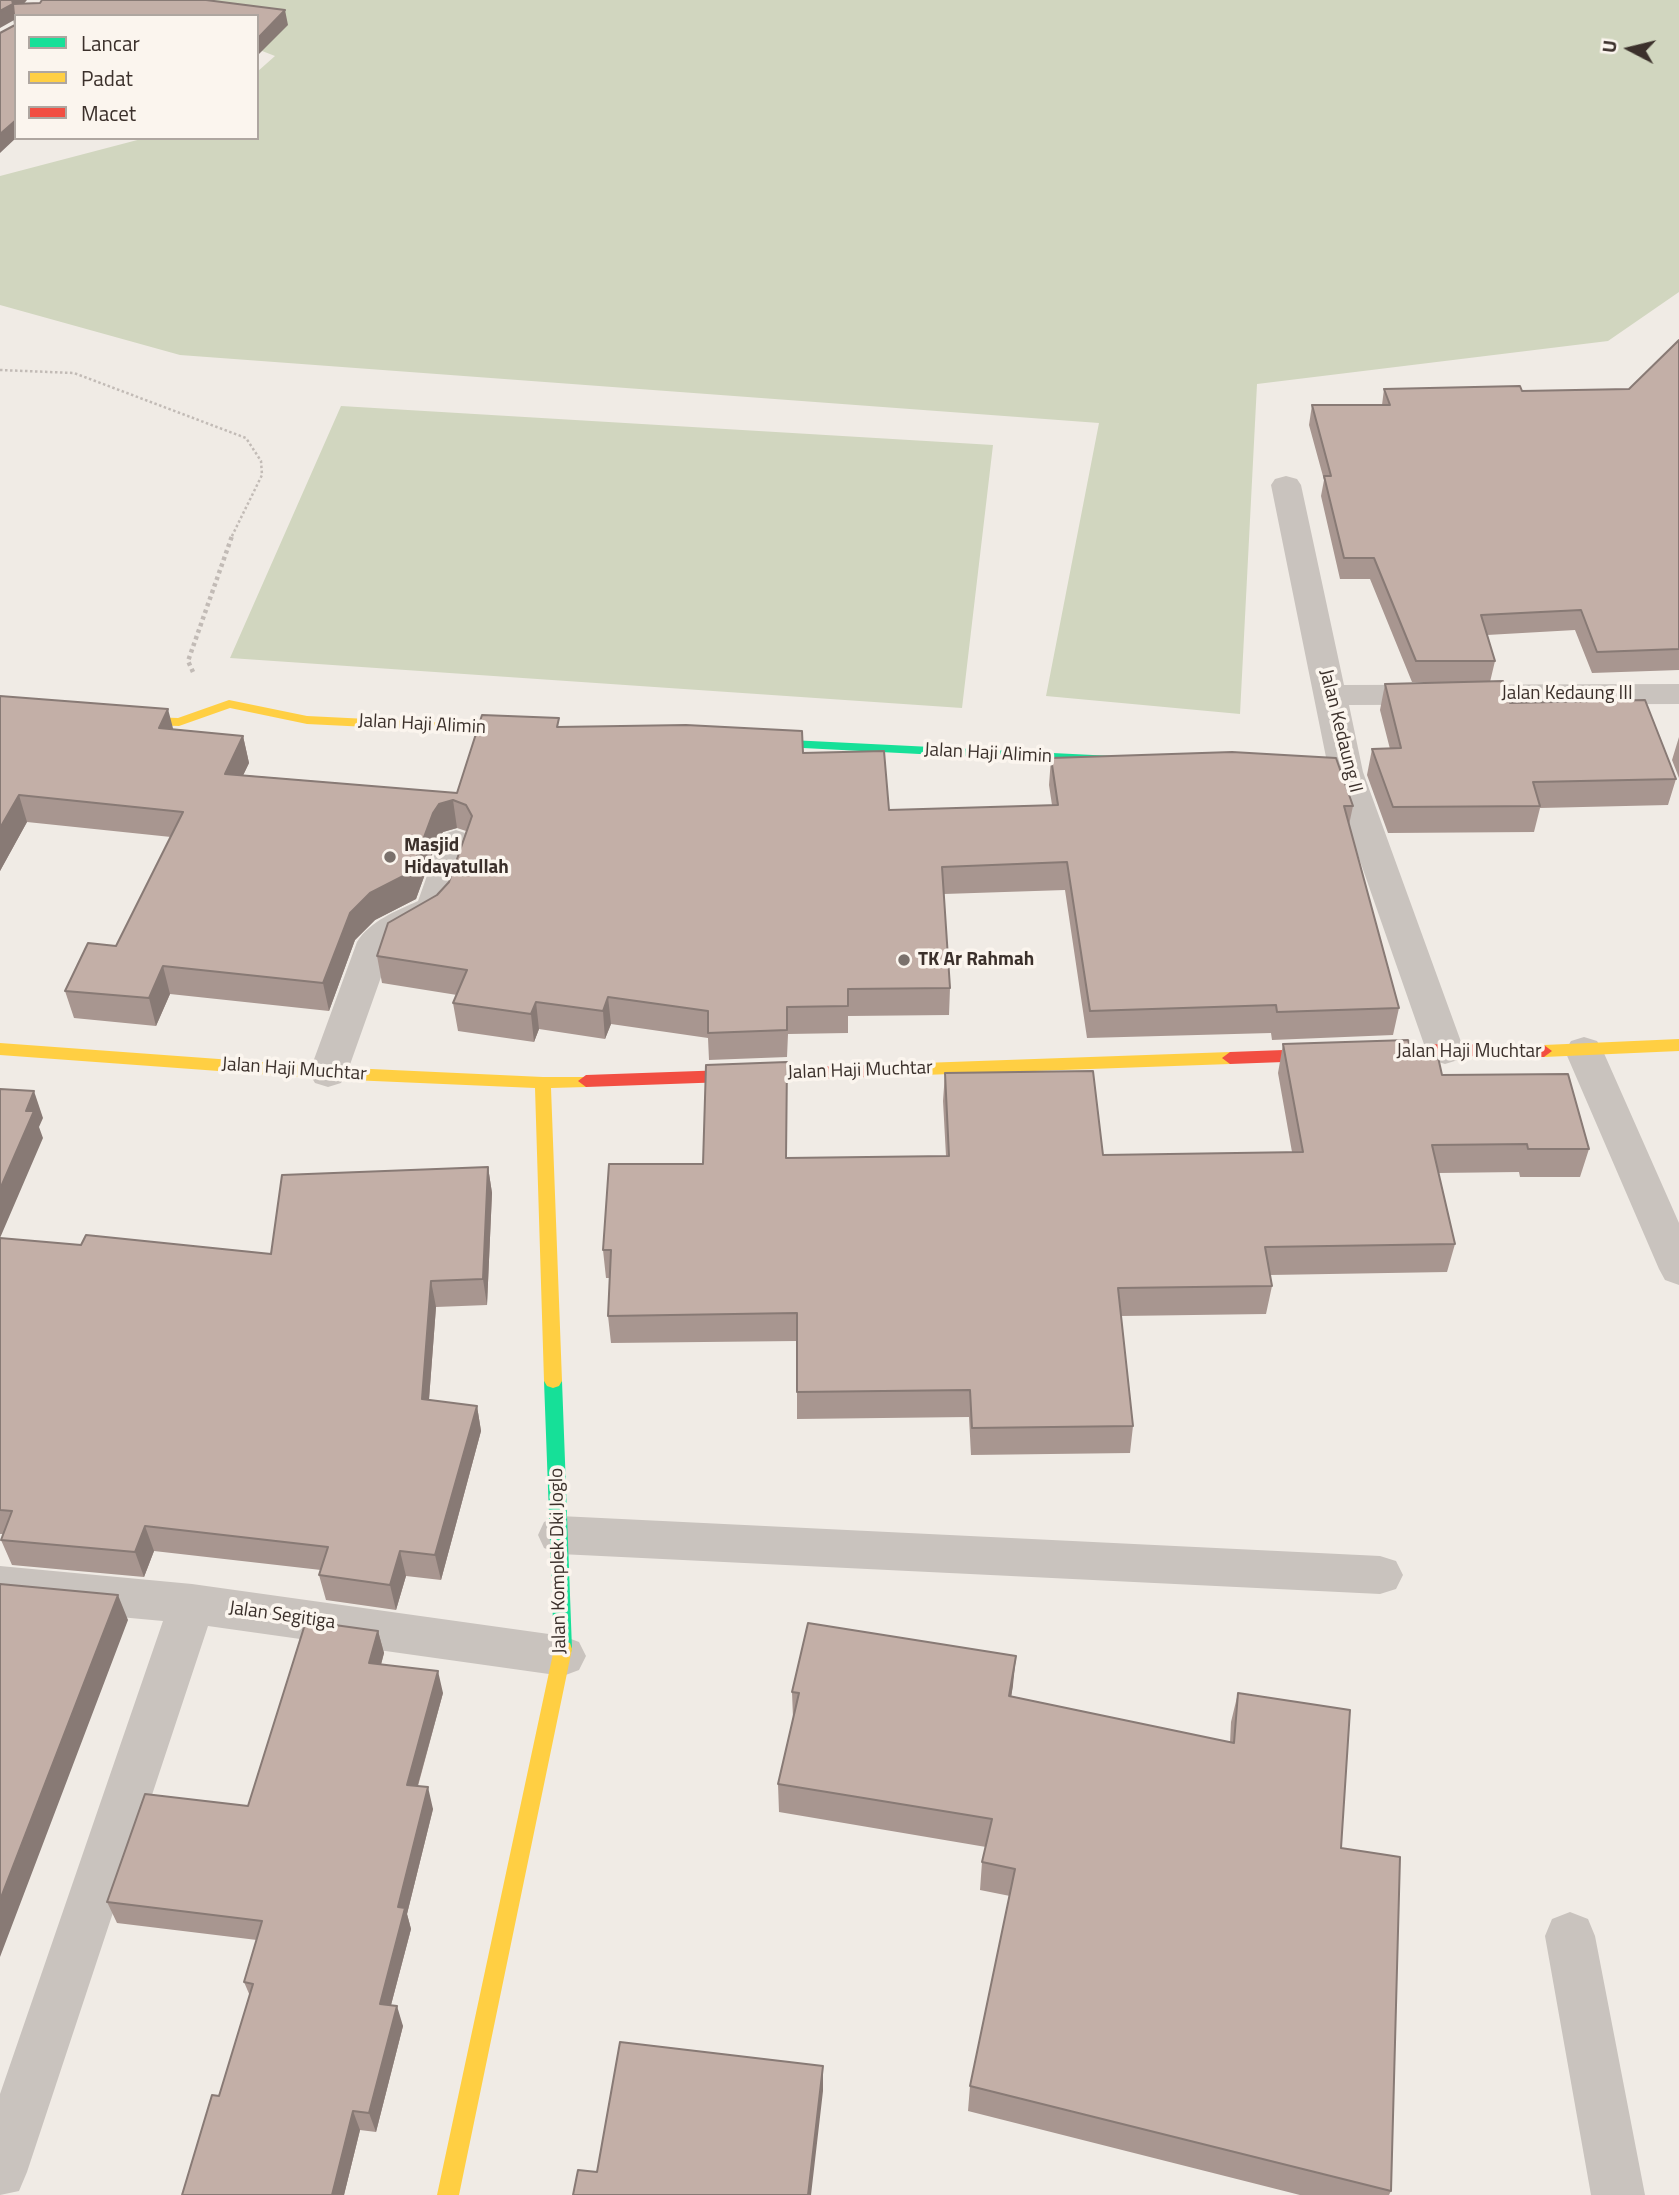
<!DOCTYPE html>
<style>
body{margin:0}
#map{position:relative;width:1679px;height:2195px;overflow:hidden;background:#f0ebe5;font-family:"Titillium Web",sans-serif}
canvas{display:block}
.legend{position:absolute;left:14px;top:14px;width:245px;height:126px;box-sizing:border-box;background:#fbf5ee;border:2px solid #aea6a0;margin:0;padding:9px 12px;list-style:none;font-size:21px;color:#3b302b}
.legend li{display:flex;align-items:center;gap:14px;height:35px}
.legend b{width:35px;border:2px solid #aea6a0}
.north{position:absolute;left:1595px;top:14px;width:70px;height:70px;-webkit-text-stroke:5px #fbf5ee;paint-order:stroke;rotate:277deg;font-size:19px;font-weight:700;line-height:28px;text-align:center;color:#3b302b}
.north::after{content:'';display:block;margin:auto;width:24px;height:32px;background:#3b302b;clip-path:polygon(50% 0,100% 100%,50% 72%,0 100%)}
</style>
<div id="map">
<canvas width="1679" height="2195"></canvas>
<ul class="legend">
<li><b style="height:9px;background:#16e098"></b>Lancar</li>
<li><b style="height:9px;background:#ffcf43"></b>Padat</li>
<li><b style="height:9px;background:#f24e42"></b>Macet</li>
</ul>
<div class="north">U</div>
</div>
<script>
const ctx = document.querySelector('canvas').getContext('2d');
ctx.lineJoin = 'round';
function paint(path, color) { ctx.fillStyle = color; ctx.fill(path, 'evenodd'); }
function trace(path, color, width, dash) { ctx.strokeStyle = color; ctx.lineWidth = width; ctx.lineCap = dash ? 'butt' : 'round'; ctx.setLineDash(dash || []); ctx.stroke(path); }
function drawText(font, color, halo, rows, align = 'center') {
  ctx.font = font + ' "Titillium Web",sans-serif'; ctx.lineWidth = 7; ctx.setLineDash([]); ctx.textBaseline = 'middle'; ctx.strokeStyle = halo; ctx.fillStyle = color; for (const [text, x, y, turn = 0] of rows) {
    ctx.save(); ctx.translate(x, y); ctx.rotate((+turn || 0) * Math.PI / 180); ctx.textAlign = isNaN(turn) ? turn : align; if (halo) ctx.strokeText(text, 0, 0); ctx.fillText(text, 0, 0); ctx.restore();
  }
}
paint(new Path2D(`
 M136,0H1679V292L1608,341L1257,384L1240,714L1046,696L1099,423L180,355L0,305V176L145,138H257V72L275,56L257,49V16Z
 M341,406L993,445L962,708L230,658Z`), '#d1d6bf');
trace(new Path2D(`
 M0,370L74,373L246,438L261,461L262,475L231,538`), '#c2bbb6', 2.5, [2.5, 2.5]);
trace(new Path2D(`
 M193,672L188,661L232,536`), '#c2bbb6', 4.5, [3.5, 3.5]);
paint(new Path2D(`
 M1286,476L1297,479L1301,485L1344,685L1679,684V704L1349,705L1363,772L1464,1050L1458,1060L1445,1064L1432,1060L1426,1050L1329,772L1271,485L1275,479Z
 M456,830L468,834L473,842L451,908C440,926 409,935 391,949L347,1073L341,1083L328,1087L315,1083L309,1073L357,942C370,921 396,911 418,901L439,842L444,834Z
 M1584,1037L1597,1041L1603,1051L1679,1223V1285L1665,1280L1659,1269L1565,1051L1571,1041Z
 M560,1516L1380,1556L1396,1561L1403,1575L1396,1589L1380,1594L560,1554L544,1548L538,1535L544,1522Z
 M0,1566L192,1584L563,1636L579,1642L586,1656L579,1670L563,1676L208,1626L27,2172L19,2191L0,2195V2094L163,1621L0,1606Z
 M1570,1912L1588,1919L1595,1936L1645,2195H1591L1545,1936L1552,1919Z`), '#c9c3be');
paint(new Path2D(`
 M750,738L1113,756L1120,760L1113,764L745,745L743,742L745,739Z
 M553,1374L559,1376L562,1381L572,1649L570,1655L563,1657L556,1655L554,1649L544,1381L547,1376Z`), '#16e098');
paint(new Path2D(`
 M229,700L307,716L530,727L537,731L530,735L307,724L230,708L179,726L119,724L112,720L119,716L178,718Z
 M1679,1039V1051L1544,1057L1536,1051L1544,1045Z
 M0,1043L328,1067L543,1077H592L594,1081L586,1087L551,1088L562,1381L559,1386L553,1388L547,1386L544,1381L535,1088L328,1079L0,1055Z
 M1230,1052L1238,1058L1230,1064L867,1077L859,1071L867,1065Z
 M563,1641L570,1643L572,1649L459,2195H437L554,1649L556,1643Z`), '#ffcf43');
paint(new Path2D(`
 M1445,1044L1544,1045L1552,1051L1544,1057L1445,1056L1230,1064L1222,1058L1230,1052Z
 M867,1065L875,1071L867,1077L586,1087L578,1081L586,1075Z`), '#f24e42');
paint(new Path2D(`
 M1679,340V670L1592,673L1575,630L1487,635L1495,661L1490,682L1510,703L1676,779L1668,805L1540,808L1534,832L1388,833L1367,775L1372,749H1390L1380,710L1385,684L1479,682H1412L1370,579H1340L1321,496L1324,480L1309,425L1312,405H1382L1384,389L1522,391L1629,389Z
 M0,696L173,729L243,736L249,763L243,775L457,793L560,727L803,753L889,810L1052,805L1049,785L1051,758L1353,806L1349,825L1399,1008L1393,1035L1272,1040L1271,1033L1087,1038L1065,890L944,894L950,988L949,1015L848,1016V1033L788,1034L787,1057L709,1060L708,1038L611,1024L605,1039L539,1029L534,1042L458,1031L453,1003L457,995L382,983L377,956L449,882L466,831L457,828L443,832L437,841L416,899L375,920L355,940L329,1011L170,994L156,1026L74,1018L65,991L116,946L171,837L27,822L0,871Z
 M1679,737V778L1672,760Z
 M1283,1044L1413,1057L1442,1075L1589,1149L1580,1177H1520L1519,1172L1438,1173L1455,1244L1447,1272L1270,1275L1272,1286L1266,1314L1121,1316L1133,1426L1130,1453L971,1455L969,1417L797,1419V1341L611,1343L608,1316L610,1278H606L603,1250L787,1090V1158L946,1156L943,1101L945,1073L1103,1155L1292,1152L1278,1073Z
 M488,1167L492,1193L487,1305L436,1307L429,1400L477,1406L481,1431L441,1580L406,1576L396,1610L326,1600L319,1575L321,1570L154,1551L144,1577L12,1565L1,1540L3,1534H0V1238L81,1245L271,1254Z
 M378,1631L384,1653L381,1665L443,1693L418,1786L433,1809L407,1914L411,1929L391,2005L403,2026L376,2132L360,2130L344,2195H182L219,2096L250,1996L244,1982L257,1940L117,1923L107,1902L248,1806Z
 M1013,1685L1011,1696L1230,1743L1231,1722L1238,1693L1341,1848L1391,2191L1389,2195H1300L968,2111L970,2086L1010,1896L980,1890L982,1862L986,1847L779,1812L778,1784L793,1718L792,1692Z`), '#a89690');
paint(new Path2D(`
 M12,0H27L15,14L16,19L0,28V11Z
 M285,10L288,25L257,56V39Z
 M16,120V138L0,153V134Z
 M168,709L175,736L159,728Z
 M243,736L249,763L231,801L225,774Z
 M19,795L27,822L0,871V828Z
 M453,800L457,828L443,832L437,841L416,899L375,920L355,940L329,1011L323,983L350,913L439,804Z
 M163,966L170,994L156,1026L149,998Z
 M608,997L611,1024L605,1039L603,1011Z
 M536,1002L539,1029L534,1042L531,1014Z
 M787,1062V1187L786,1158Z
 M34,1091L43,1118L39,1127L43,1138L0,1238V1189L26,1111Z
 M488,1167L492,1193L487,1305L483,1279Z
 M431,1281L436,1307L427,1425L422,1399Z
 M477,1406L481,1431L441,1580L435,1555Z
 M145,1526L154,1551L144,1577L135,1552Z
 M400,1551L406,1576L396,1610L390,1585Z
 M118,1595L128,1620L0,1957V1900Z
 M378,1631L384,1653L375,1686L369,1663Z
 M1016,1656L1013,1685L1007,1725L1009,1696Z
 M438,1671L443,1693L412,1806L407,1785Z
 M428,1787L433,1809L407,1914L411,1929L386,2024L380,2004L398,1907Z
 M397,2006L403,2026L376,2132L369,2113Z
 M823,2066V2091L811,2195H808Z
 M353,2111L360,2130L344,2195H332Z`), '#887a75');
const building = new Path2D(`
 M0,0H12L13,4L0,11Z
 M42,0H206L285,10L257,39V16H16V120L0,134V33L15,25L13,4L40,3Z
 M1679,340V649L1597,652L1581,610L1481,615L1495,661H1416L1374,558H1344L1324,476H1331L1312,405H1390L1384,389L1520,386L1522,391L1629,389Z
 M1503,681L1510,703L1645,700L1676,779L1533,782L1540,806L1393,807L1372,749L1401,748L1385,684Z
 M0,696L168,709L159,728L243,736L225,774L457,793L482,715L559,718L557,727L686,725L802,731L803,753L884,751L889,810L1058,805L1051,758L1232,752L1336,758L1353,806H1344L1399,1008L1277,1012L1276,1005L1090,1011L1067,862L942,867L950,988L848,989V1006L787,1007V1030L708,1033V1011L608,997L603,1011L536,1002L531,1014L453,1003L467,970L377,956L388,923L437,895L449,882L472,816L466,805L453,800L439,804L433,813L411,872L370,893L350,913L323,983L163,966L149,998L65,991L88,943L116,946L183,812L19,795L0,828Z
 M1408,1040L1413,1057H1438L1442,1075L1568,1074L1589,1149H1528L1527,1144L1432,1145L1455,1244L1265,1247L1272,1286L1118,1288L1133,1426L972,1428L970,1390L797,1392V1313L608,1316L611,1250H603L609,1164H703L706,1065L787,1062L786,1158L949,1156L945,1073L1093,1071L1103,1155L1303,1152L1283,1044Z
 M0,1089L34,1091L26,1111H34L0,1189Z
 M488,1167L483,1279L431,1281L422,1399L477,1406L435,1555L400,1551L390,1585L319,1575L328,1547L145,1526L135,1552L1,1540L12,1511L0,1510V1238L81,1245L86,1235L271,1254L282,1175Z
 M0,1584L118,1595L0,1900Z
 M306,1621L378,1631L369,1663L438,1671L407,1785L428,1787L398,1907L405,1908L380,2004L397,2006L369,2113L353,2111L332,2195H182L212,2095L219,2096L253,1984L244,1982L262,1921L107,1902L145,1794L248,1806Z
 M808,1623L1016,1656L1009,1696L1234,1743L1238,1693L1350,1710L1341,1848L1400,1857L1391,2191L970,2086L1015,1869L982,1862L992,1819L778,1784L799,1693L792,1692Z
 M620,2042L823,2066L808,2195H573L578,2170L597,2172Z`);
paint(building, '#c3afa7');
trace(building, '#887a75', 2);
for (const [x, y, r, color] of [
 [390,857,7,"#7a716c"],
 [904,960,7,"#7a716c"]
]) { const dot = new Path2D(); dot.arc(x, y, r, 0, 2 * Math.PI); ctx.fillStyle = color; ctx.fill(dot); trace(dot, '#fbf5ee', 2.5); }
drawText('19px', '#3b302b', '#fbf5ee', [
 ["Jalan Kedaung III",1567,694],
 ["Jalan Haji Alimin",422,725,3],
 ["Jalan Kedaung II",1340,731,76],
 ["Jalan Haji Alimin",988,754,3],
 ["Jalan Haji Muchtar",1469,1052],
 ["Jalan Haji Muchtar",294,1070,4],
 ["Jalan Haji Muchtar",860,1071,-2],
 ["Jalan Komplek Dki Joglo",559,1561,-91],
 ["Jalan Segitiga",282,1616,8]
]);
drawText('bold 19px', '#3b302b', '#fbf5ee', [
 ["Masjid",404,846],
 ["Hidayatullah",404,868],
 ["TK Ar Rahmah",918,960]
], 'left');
</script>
